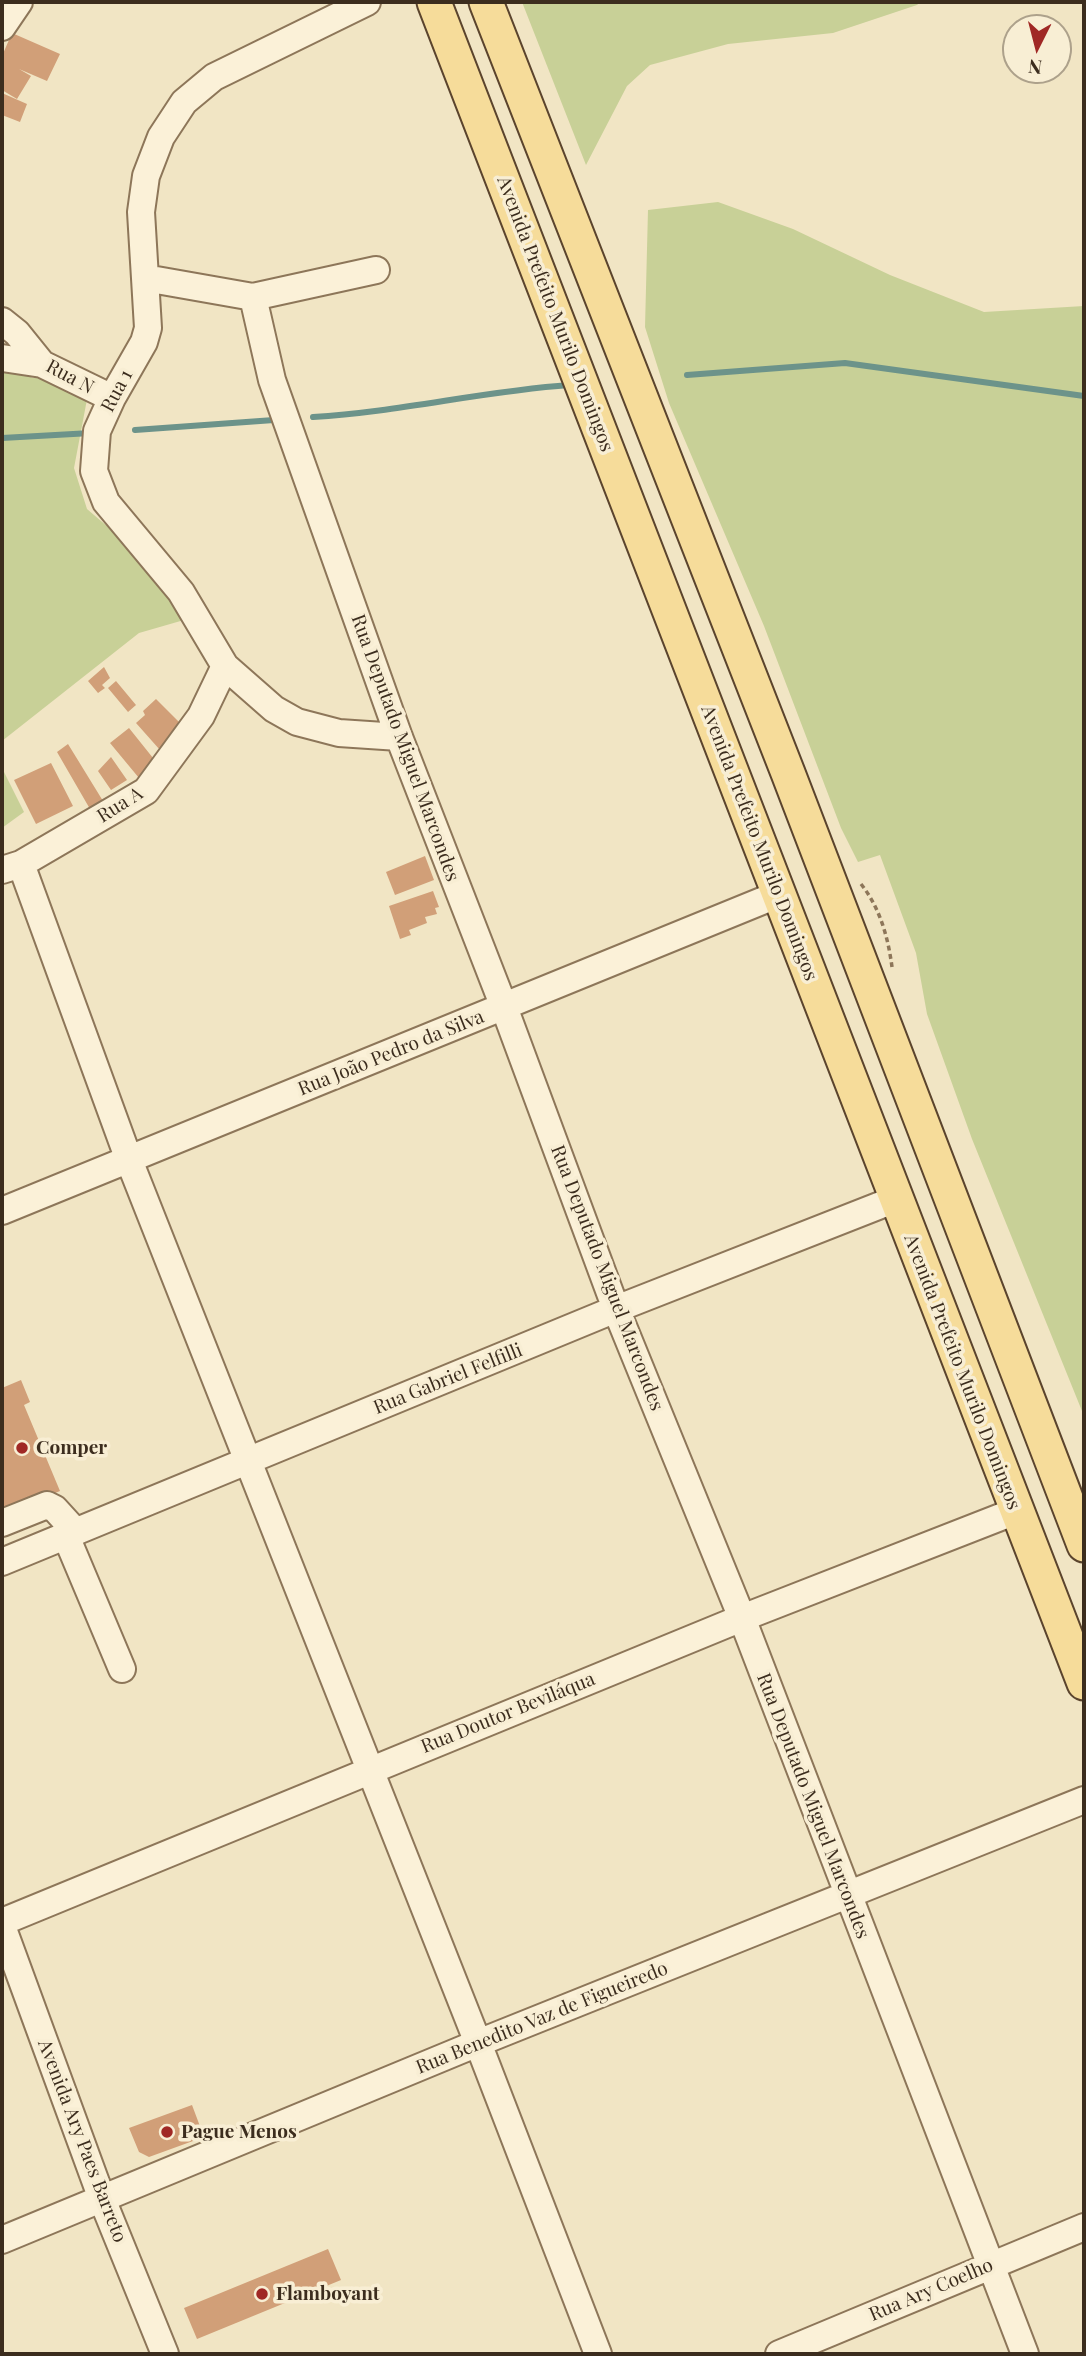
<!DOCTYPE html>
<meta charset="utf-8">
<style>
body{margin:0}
#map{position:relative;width:1086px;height:2356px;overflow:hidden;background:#f1e5c4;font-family:"Playfair Display",serif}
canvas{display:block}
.frame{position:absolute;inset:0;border:4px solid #3c2d1e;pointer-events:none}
.north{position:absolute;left:1002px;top:14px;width:70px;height:70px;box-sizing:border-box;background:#f8eed4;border:2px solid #ada18b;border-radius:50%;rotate:186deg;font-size:19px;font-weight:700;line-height:28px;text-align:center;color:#3c2d1e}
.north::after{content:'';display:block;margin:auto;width:24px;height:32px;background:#a02825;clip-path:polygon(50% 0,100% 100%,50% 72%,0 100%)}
</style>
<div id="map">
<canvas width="1086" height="2356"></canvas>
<div class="frame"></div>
<div class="north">N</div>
</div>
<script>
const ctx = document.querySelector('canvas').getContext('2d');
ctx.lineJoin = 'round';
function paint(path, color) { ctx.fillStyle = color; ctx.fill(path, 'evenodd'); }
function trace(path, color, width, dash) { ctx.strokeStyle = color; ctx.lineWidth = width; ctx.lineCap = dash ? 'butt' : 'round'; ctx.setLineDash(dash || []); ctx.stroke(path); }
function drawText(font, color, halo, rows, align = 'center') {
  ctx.font = font + ' "Playfair Display",serif'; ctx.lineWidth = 7; ctx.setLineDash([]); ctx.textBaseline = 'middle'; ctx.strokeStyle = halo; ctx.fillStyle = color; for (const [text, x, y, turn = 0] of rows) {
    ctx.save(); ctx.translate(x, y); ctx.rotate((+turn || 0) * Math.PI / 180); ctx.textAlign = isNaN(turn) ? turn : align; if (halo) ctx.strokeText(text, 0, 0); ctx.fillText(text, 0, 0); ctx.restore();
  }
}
paint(new Path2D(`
 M522,2H920L917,5L833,33L728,44L650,65L627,86L586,165Z
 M718,202L793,229L890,275L984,312L1084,306V1416L972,1139L927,1014L916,953L880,855L858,862L841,828L764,626L669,403L645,327L648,210Z
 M2,364L33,378L64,377L88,394L74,468L87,509L136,551L177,600L184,620L139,633L2,741Z
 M2,768L24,812L2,828Z`), '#c8d097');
trace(new Path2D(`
 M687,375L845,363L1084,396
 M313,417C399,412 483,391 569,385
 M135,430L274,420
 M2,438L91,433`), '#6c938a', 6);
paint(new Path2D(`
 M12,33L60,54L47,81L19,69L31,76L17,99L2,90V56Z
 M2,93L27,104L20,122L2,115Z
 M104,667L110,678L102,685L105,688L98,693L88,681Z
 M116,681L136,705L128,712L108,688Z
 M156,699L184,727L160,750L136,723L145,715L143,711Z
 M129,728L157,763L139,778L110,743Z
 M68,744L103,801L90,809L57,752Z
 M111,757L127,780L111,790L98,771Z
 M51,763L73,806L36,824L14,780Z
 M425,856L434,880L395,895L386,872Z
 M433,891L439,907L435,908L437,914L425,917L427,923L409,930L411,935L400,939L389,906Z
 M21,1380L30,1402L24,1405L60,1491L2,1515V1388Z
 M192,2105L204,2137L149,2157L139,2152L129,2128Z
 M328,2249L341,2280L197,2339L184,2308Z`), '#d19f78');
const minor = new Path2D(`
 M367,2L214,77L184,102L161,137L146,176L141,212L148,328L144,342L112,398L97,431L94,471L106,502L181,592L225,666L274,709L297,722L339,733L399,737
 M2,27L19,2
 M145,278L253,297L272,380L399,737L504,1007L616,1309L742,1618L1025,2354
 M253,297L376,270
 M2,321L17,333L42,364L112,398
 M2,358L42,364
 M21,864L129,1160L478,2043L598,2354
 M2,870L21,864L146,791L201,716L225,666
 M2,1211L779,894
 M2,1523L47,1505L55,1509L76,1532
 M66,1536L122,1669
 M2,1562L616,1309L896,1199
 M2,1922L742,1618L1016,1511
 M2,1926L102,2199L165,2354
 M2,2240L478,2043L1084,1800
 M779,2354L1084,2227`);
const major = new Path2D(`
 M434,2L1084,1683
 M486,2L788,773L1084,1545`);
trace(minor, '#8d7659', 30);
trace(major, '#5b442d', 37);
trace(new Path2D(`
 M861,884C880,908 888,937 892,967`), '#8d7659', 3.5, [5, 3.5]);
trace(minor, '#fbf1d8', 26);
trace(major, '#f6dc9a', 33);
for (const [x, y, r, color] of [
 [22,1448,7,"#a02825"],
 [167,2132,7,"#a02825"],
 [262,2294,7,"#a02825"]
]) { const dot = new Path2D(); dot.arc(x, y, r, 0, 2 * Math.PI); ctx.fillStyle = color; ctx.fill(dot); trace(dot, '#f8eed4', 2.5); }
drawText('19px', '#3c2d1e', '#f8eed4', [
 ["Avenida Prefeito Murilo Domingos",555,314,69],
 ["Rua N",70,377,28],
 ["Rua 1",117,391,-62],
 ["Rua Deputado Miguel Marcondes",405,748,70],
 ["Rua A",120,805,-32],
 ["Avenida Prefeito Murilo Domingos",759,843,69],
 ["Rua João Pedro da Silva",391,1053,-22],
 ["Rua Deputado Miguel Marcondes",607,1278,69],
 ["Avenida Prefeito Murilo Domingos",962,1372,69],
 ["Rua Gabriel Felfilli",448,1379,-22],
 ["Rua Doutor Beviláqua",508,1713,-22],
 ["Rua Deputado Miguel Marcondes",813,1806,69],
 ["Rua Benedito Vaz de Figueiredo",542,2018,-22],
 ["Avenida Ary Paes Barreto",82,2141,69],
 ["Rua Ary Coelho",931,2290,-23]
]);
drawText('bold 19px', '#3c2d1e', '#f8eed4', [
 ["Comper",36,1448],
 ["Pague Menos",181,2132],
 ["Flamboyant",276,2294]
], 'left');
</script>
